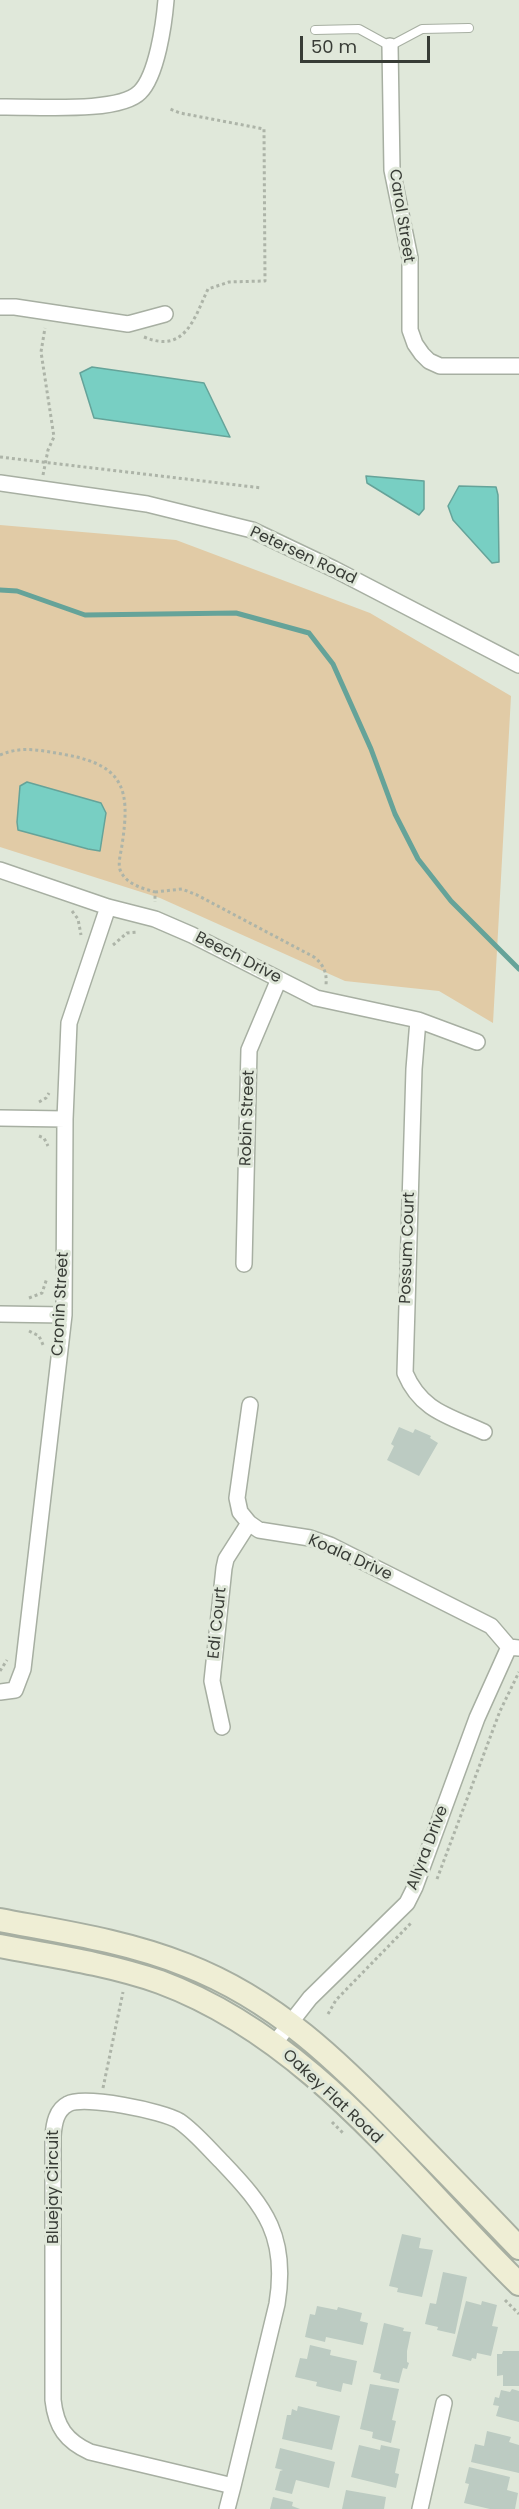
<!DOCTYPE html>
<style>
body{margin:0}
#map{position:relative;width:519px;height:2509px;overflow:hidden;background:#e0e8da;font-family:Poppins,sans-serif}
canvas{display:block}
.scale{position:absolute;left:300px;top:36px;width:130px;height:27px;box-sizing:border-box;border:3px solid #383c36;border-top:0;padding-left:8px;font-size:18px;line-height:21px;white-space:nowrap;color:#383c36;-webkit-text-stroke:4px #e0e8da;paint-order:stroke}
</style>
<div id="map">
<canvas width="519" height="2509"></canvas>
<div class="scale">50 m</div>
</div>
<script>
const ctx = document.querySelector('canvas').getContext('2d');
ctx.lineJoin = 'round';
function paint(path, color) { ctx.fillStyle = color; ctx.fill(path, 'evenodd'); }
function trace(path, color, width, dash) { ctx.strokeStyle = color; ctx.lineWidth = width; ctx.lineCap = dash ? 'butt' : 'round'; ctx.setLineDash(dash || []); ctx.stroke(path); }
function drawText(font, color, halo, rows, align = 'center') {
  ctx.font = font + ' Poppins,sans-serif'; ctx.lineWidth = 6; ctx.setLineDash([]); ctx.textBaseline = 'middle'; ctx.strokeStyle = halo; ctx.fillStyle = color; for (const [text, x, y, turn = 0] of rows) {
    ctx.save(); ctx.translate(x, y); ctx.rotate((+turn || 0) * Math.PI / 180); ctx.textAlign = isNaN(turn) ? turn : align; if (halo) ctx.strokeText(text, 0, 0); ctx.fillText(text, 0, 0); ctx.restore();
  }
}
paint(new Path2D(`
 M0,525L176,540L370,613L511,696L493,1023L439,991L345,981L160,898L0,847Z`), '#e1cba6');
const water = new Path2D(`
 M92,367L204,383L230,437L94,418L80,373Z
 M366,476L424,481V509L419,515L367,483Z
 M459,486L496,487L498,495L499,562L492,563L453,520L448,506Z
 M27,782L101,803L106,813L100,851L88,849L18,830L17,822L20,786Z`);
paint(water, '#78cfc3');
trace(water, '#65a399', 1.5);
trace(new Path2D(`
 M0,590L17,591L85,615L236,613L309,633L333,664L371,749L395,814L418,859L451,901L519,969`), '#65a399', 5);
paint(new Path2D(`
 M399,1427L413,1433L415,1429L431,1436L430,1438L438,1443L419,1476L387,1460L394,1446L391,1444Z
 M402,2234L421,2238L419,2248L433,2250L422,2297L397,2292L398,2288L389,2286Z
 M443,2272L467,2277L455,2334L437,2330L438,2327L425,2324L430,2303L436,2304Z
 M466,2301L481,2305L482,2301L497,2305L492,2326L498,2327L491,2356L477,2353L476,2359L472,2358L471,2361L452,2356Z
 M317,2306L337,2310L338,2307L362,2313L360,2321L368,2323L363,2345L326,2337L325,2342L305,2337L310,2314L315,2315Z
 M384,2323L404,2328L403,2331L411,2332L407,2351V2362L409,2363L407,2369L403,2368L399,2383L380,2379L381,2374L373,2372Z
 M310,2345L331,2350L330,2355L357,2361L352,2385L343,2383L341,2392L316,2386L317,2382L295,2377L300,2358L307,2359Z
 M503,2351H519V2386H503V2375L497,2376V2354H502Z
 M370,2384L399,2389L392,2420L396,2421L391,2443L372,2438L373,2432L360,2429Z
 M512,2389L519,2391V2422L496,2416L499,2406L493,2405L495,2397L499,2398L501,2390L510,2392Z
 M298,2406L340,2416L332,2450L282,2439L287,2415H291L292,2409L297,2411Z
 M487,2431L511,2437L509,2442L519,2445V2473L471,2462L475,2444L484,2446Z
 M359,2445L380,2450L381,2445L400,2449L395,2473L399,2474L396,2488L351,2477Z
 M280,2448L335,2462L329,2488L296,2480L292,2494L275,2490L280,2471L283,2470L275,2468Z
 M469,2467L510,2477L507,2490L518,2493L515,2509H490L464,2503L469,2484L465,2483Z
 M346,2490L386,2497L384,2509H342Z
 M273,2497L293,2502L292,2506L300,2509H270Z`), '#bccbc2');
const lane = new Path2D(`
 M315,30L359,29L390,46L422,29L469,28`);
const street = new Path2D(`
 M390,46L392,170L410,258V330L415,344L422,354L429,361L440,366H519
 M0,107C32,106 119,114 140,92C157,75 164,24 166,0
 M0,307H15L128,324L165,314
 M0,483L147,504L252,530L334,569L519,665
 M0,870L108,907L155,919L192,935L316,998L418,1020L477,1042
 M418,1020L414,1069L405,1373C421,1411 449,1416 484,1432
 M0,1118L65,1119
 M244,1264L249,1050L279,979
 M0,1314L64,1315
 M250,1405L237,1498L240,1512L249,1523L259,1530L310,1538L330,1545L491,1626L509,1647L519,1648
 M0,1692L15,1690L23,1669L64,1315L65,1119L69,1023L108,907
 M222,1727L212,1681L224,1568L226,1559L249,1523
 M274,2044L310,1998L407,1903L415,1887L477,1718L509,1647
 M227,2509L233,2486L277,2304C288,2237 266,2208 222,2162C208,2148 195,2132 179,2121C163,2111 84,2095 68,2104C56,2110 54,2124 53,2136V2400C56,2427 66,2441 90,2452L233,2486
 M420,2509L444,2403`);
const secondary = new Path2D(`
 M0,1920C63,1932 126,1941 186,1965C276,2000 339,2062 405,2130C443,2169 481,2208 519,2248
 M0,1946C53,1956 108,1964 160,1982C311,2038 408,2175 519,2284`);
trace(lane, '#a7afa2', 10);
trace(street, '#a7afa2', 18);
trace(secondary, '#a7afa2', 26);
trace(new Path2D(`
 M144,337C185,354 194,319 208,289L229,282L265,281L264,129L180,113L170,109
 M0,457L262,488
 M43,475L48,450L54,437L41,352L45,328
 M0,755C23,745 44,751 67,755C126,766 130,792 122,845C121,853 117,865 121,872C128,885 142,888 155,892V902
 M155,892L182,889L197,895L314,957C324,965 327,973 326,985
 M72,911L78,919L81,935
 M113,945L127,933L138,932
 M39,1102L46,1098L49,1093
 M39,1136L44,1138L48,1146
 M29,1298L42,1293L47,1278
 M29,1331L39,1336L44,1347
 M0,1671L7,1660
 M437,1879L500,1711L519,1672
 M328,2014L336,2000L411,1923
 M103,2088L123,1992
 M332,2122L344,2134
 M505,2300L519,2314`), '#adb4a8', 3, [3, 3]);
trace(lane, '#fff', 8);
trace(street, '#fff', 15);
trace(secondary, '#efeed5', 22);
drawText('16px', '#383c36', '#e0e8da', [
 ["Carol Street",401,216,81],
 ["Petersen Road",303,556,25],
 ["Beech Drive",238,958,27],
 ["Robin Street",248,1118,-88],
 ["Possum Court",408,1248,-88],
 ["Cronin Street",61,1304,-87],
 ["Koala Drive",350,1558,24],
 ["Edi Court",218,1623,-84],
 ["Allyra Drive",428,1848,-69],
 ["Oakey Flat Road",332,2097,43],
 ["Bluejay Circuit",54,2187,-90]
]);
</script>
